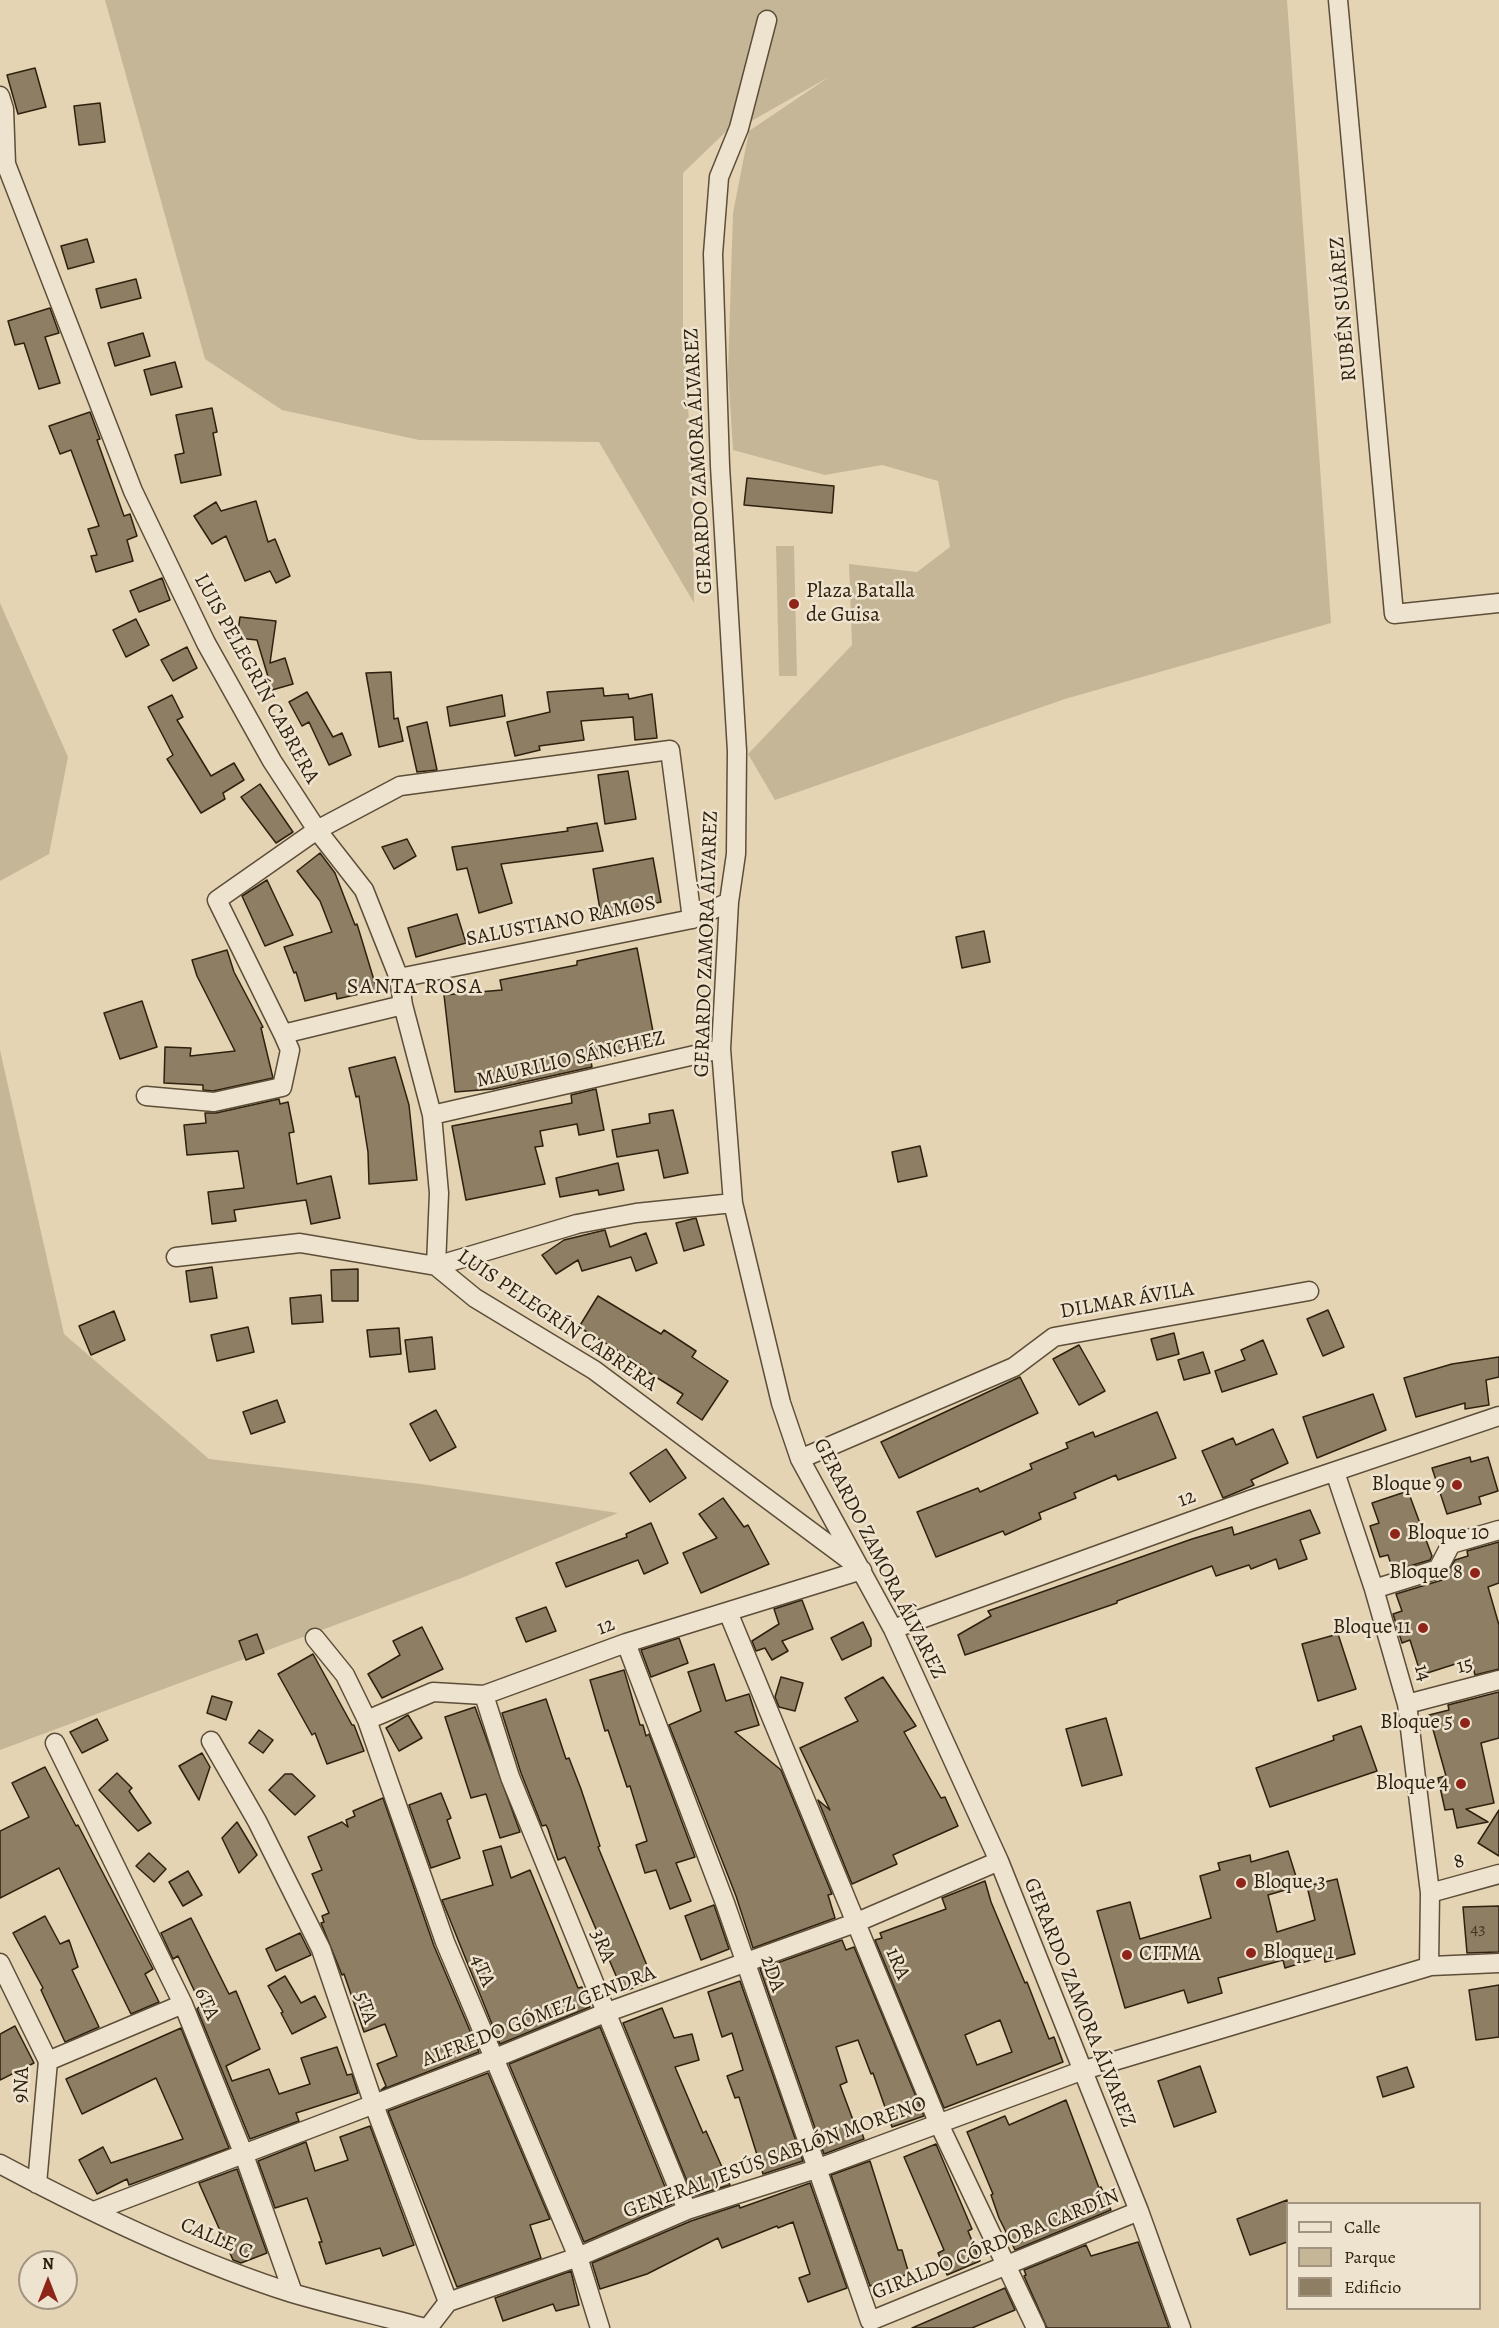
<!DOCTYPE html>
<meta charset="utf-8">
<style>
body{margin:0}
#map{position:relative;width:1499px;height:2328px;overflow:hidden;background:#e5d4b4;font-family:Alegreya,serif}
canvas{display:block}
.legend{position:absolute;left:1286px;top:2202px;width:195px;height:108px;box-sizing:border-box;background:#eee3ce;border:2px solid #a19581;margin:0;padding:8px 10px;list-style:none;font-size:18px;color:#2e210e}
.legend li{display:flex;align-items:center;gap:12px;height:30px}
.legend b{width:30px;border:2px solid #a19581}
.north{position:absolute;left:18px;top:2250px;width:60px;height:60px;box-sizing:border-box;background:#eee3ce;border:2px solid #a19581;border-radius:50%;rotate:0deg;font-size:16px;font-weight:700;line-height:24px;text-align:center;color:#2e210e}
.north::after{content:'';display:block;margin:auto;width:21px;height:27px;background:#8f2418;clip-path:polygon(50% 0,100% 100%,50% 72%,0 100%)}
</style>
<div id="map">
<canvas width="1499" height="2328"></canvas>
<ul class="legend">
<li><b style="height:8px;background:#eee3ce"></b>Calle</li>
<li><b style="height:16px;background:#c6b698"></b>Parque</li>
<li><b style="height:16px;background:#8d7e64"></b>Edificio</li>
</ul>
<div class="north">N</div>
</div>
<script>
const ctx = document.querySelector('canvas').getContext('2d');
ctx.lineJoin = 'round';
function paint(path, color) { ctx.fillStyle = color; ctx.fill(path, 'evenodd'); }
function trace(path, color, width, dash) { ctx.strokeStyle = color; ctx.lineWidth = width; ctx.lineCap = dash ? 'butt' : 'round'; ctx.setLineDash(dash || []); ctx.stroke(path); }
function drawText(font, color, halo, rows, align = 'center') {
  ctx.font = font + ' Alegreya,serif'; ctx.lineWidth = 5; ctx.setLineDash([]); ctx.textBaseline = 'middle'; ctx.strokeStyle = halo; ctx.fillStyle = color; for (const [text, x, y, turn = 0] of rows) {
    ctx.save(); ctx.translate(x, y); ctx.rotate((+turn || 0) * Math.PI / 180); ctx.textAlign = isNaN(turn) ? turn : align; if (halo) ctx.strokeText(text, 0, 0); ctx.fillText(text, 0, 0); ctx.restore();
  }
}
paint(new Path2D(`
 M105,0H1287L1331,623L1065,699L775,800L748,754L852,645L849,564L917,572L950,547L938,481L882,465L825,475L733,450L728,372L733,213L749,131L829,77L739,128L736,122L683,173V335L692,463L694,603L599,442L419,440L282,410L205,359Z
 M776,546H794L797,676H779Z
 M0,603L68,757L49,854L0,881Z
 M0,1050L64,1334L209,1459L421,1484L618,1513L464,1577L0,1750Z`), '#c6b698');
const building = new Path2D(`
 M35,68L46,107L18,114L7,75Z
 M100,103L105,142L79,145L74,106Z
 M87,239L94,262L68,269L61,246Z
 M136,279L141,298L101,308L96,289Z
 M50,308L59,333L45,337L60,383L39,389L24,343L15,345L8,321Z
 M143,333L150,356L115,366L108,343Z
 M175,362L182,387L151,395L144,370Z
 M212,408L217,432L213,433L221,475L181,483L175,455L184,453L176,415Z
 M90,412L100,439L97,440L124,516L130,514L137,536L127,540L133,561L96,572L91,556L97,555L88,529L99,526L71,450L60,454L49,426Z
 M747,478L834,486L832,513L744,505Z
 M256,501L268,542L275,539L290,576L276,583L270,571L245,581L226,536L212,544L194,516L216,502L221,511Z
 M162,578L170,600L139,612L130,591Z
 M240,617L276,621L270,663L285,658L293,684L272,690L257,640L237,638Z
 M136,619L149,645L126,657L113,630Z
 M187,647L197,668L173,681L161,660Z
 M391,672L394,719L398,718L403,741L379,747L366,673Z
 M603,688L604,696L628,694L629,699L652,694L657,738L635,740L633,717L581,721L584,740L539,746L540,750L515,756L507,722L550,712L547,692Z
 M307,692L333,737L342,733L351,755L329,765L309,722L302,726L289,702Z
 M172,695L183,717L177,720L211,776L234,763L244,780L223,793L225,799L201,813L167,759L173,755L148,707Z
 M502,695L505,716L450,726L447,707Z
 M427,722L437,770L417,772L407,727Z
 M628,771L636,819L605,824L598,775Z
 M260,784L293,832L276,843L241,797Z
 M597,823L603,851L501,864L512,903L479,913L467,868L457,870L452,847L568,831L567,828Z
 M407,839L416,856L394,869L382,847Z
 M320,853L335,873L355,925L357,924L377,990L337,999L336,993L305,1001L296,972L294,973L284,947L332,932L320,901L297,871Z
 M653,858L661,902L601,915L593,869Z
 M267,880L293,935L265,946L242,896Z
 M457,914L466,943L416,957L408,928Z
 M984,931L990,962L962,968L956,937Z
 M637,948L656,1047L618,1053V1055L591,1061L592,1067L493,1089L455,1092L444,995L502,990L500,980L577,965V961Z
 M227,950L234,972L263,1027L261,1028L273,1078L213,1091L203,1090V1085L164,1083L165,1047L191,1048L190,1056L235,1051L197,976L192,960Z
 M142,1001L157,1047L120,1059L104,1013Z
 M395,1057L409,1105L417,1180L369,1184L368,1152L359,1096L356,1097L349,1068Z
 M596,1089L604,1130L579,1135L577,1124L540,1131L543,1146L535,1147L545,1184L466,1200L452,1126L572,1103L571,1095Z
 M279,1099L280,1104L288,1102L294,1132L289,1133L297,1184L331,1176L340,1218L311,1224L306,1200L234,1210L236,1221L212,1224L208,1192L244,1188L238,1151L187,1155L184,1125L206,1123L205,1113H216Z
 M673,1110L688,1173L664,1178L658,1150L617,1157L612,1130L650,1123L649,1114Z
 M920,1146L927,1176L898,1182L892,1152Z
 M618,1163L624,1190L599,1195L598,1190L560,1197L556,1178Z
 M696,1218L704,1245L684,1251L676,1223Z
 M605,1230L610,1247L646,1233L657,1263L636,1271L631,1257L582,1271L578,1260L556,1274L542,1255L564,1240Z
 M212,1267L217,1298L190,1302L186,1271Z
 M358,1269V1301H332L331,1270Z
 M321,1295L323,1322L292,1324L290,1298Z
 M598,1296L661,1334L664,1330L696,1351L692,1357L728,1381L702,1420L677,1403L683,1394L640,1367L641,1365L579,1327Z
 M1328,1310L1344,1347L1323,1356L1307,1319Z
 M114,1311L125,1340L91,1355L79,1326Z
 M248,1327L254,1352L217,1361L211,1335Z
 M399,1328L401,1354L370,1357L367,1330Z
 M1174,1333L1179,1354L1157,1360L1151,1339Z
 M432,1337L435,1369L409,1372L405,1340Z
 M1263,1340L1277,1374L1222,1392L1215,1371L1245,1360L1241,1350Z
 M1079,1345L1105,1391L1079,1405L1053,1359Z
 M1203,1352L1210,1373L1184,1380L1178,1360Z
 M1499,1357V1377L1486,1380L1489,1405L1465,1409V1403L1416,1417L1404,1378L1452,1364Z
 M1020,1377L1038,1413L899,1478L881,1442Z
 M1373,1394L1386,1430L1317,1458L1303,1417Z
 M277,1400L285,1422L251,1434L243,1412Z
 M436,1410L456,1447L430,1461L410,1424Z
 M1157,1412L1176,1458L1118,1480L1116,1475L1074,1493L1076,1498L1039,1513L1041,1519L1005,1535L1003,1531L936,1557L917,1512L978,1488L980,1492L1032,1469L1030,1464L1068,1448L1066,1443L1093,1432L1095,1437Z
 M1273,1429L1288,1463L1251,1480L1254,1485L1223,1498L1202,1451L1233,1438L1236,1445Z
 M666,1449L686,1478L650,1502L630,1473Z
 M1470,1457L1471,1462L1488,1457L1498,1491L1479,1497L1481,1504L1447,1514L1432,1468Z
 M1408,1491L1432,1556L1430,1560L1393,1571L1388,1555L1380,1557L1370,1526L1379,1523L1372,1503Z
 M723,1498L744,1527L748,1525L769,1564L701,1593L683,1553L717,1538L699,1514Z
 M1310,1510L1320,1533L1300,1540L1307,1559L1279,1569L1276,1559L1251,1569L1249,1565L1216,1576L1212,1566L1117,1601V1603L965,1655L958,1635L991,1616L988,1611L1192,1539L1232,1527L1234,1535Z
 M651,1523L668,1563L644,1574L638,1560L566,1587L556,1563L627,1537L626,1534Z
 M1499,1542V1583L1488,1587L1499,1625V1669L1475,1675L1471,1659L1421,1675L1410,1640L1402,1643L1393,1614L1402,1611L1396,1594L1442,1580L1455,1560L1468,1556L1467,1551Z
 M802,1600L813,1629L782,1641L788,1651L772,1660L765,1648L756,1651L752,1641L779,1624L774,1609Z
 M546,1607L556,1631L526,1642L516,1618Z
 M863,1622L871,1639V1646L842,1660L831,1638Z
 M422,1627L443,1669L382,1698L368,1674L400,1655L393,1641Z
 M257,1634L264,1653L246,1660L239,1641Z
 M1338,1634L1356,1689L1318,1701L1302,1644Z
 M679,1638L688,1663L651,1677L641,1650Z
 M313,1654L352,1725H354L364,1751L327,1764L315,1733L312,1735L278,1674Z
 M714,1664L726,1701L749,1694L759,1725L735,1732L781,1770L832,1894L828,1895L835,1918L753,1948L736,1896L669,1725L701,1711L688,1672Z
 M624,1670L640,1725H643L646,1736L649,1734L695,1857L676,1863L691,1901L670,1909L656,1870L645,1873L636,1845L647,1841L630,1786L627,1787L608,1730L605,1731L590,1680Z
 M781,1677L803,1683L795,1711L779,1707L775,1697Z
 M883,1677L916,1726L904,1732L941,1798L945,1797L958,1826L893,1855L897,1864L852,1884L818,1800L830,1810L800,1748L858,1721L845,1698Z
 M1499,1692V1738L1481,1743L1494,1803L1466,1809L1488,1822L1457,1828L1453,1809L1445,1810L1438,1778L1446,1776L1429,1715L1449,1710L1448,1705Z
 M212,1696L232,1702L226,1720L207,1713Z
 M546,1699L566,1759L569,1758L581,1789L600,1846L598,1847L653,1980L623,1992L565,1857L558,1860L548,1829L546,1825L542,1826L521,1773L502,1713Z
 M475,1707L520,1832L500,1838L486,1794L471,1798L445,1717Z
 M408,1715L422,1738L399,1751L386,1728Z
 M1106,1718L1122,1775L1082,1786L1066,1729Z
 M97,1719L108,1740L82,1753L70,1732Z
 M1361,1726L1377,1771L1270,1807L1256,1768L1334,1740L1333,1736Z
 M259,1730L273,1740L263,1753L249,1743Z
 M202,1753L210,1767L199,1800L179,1766Z
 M45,1767L76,1826L78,1825L153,1969L145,1974L159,2002L131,2014L59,1868L0,1898V1831L29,1817L12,1783Z
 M117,1773L132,1788L129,1791L151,1823L138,1831L99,1790Z
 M285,1774H292L315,1796L295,1815L269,1790Z
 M441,1793L451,1818L447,1820L460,1858L431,1868L409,1805Z
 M383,1798L434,1946L479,2052L381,2090L386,2086L377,2064L397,2056L385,2024L364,2032L344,1974L342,1975L321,1923L324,1922L322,1916L329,1913L312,1874L322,1870L308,1837L342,1822L348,1827L346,1820L355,1816L353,1811Z
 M1499,1810V1856L1478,1843Z
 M237,1822L257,1855L239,1873L222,1838Z
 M501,1846L511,1878L530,1870L578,1988L582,1987L590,2007L500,2044L442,1900L493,1885L483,1851Z
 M1288,1851L1299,1886L1268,1895L1277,1932L1315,1920L1307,1886L1337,1879L1355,1954L1325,1962L1324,1956L1285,1968L1283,1960L1218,1978L1222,1993L1188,2003L1184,1990L1125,2008L1097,1911L1130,1902L1140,1939L1211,1918L1200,1876L1220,1870L1218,1863L1250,1855L1251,1862Z
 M149,1853L166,1869L154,1882L136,1866Z
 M188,1871L202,1895L183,1906L169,1882Z
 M985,1881L991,1902L1025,1983L1027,1982L1049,2039L1054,2037L1063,2062L944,2108L875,1940L882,1938L880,1933L946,1909L942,1898ZM1000,2020L1012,2052L977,2065L965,2035Z
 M714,1905L729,1949L701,1960L685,1916Z
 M1499,1906V1952L1467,1953L1463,1907Z
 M45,1916L60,1944L69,1940L78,1967L72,1970L99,2027L65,2042L41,1990L43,1988L13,1933Z
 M191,1918L229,1994L236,1991L260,2049L226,2066L232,2081L269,2069L279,2094L310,2084L301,2058L337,2047L347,2075L352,2074L358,2093L296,2113L299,2121L250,2139L197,2009L201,2005L178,1956L173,1959L161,1933Z
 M300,1933L311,1955L276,1971L266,1949Z
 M842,1940L846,1950L854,1947L924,2116L892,2127L873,2073L871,2074L858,2040L836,2047L847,2082L840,2085L853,2120L857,2118L864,2139L824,2154L760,1969Z
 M285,1976L301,2003L315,1996L326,2017L292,2034L281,2013L283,2012L268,1986Z
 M740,1981L803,2161L763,2174L739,2097L735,2098L727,2076L743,2070L732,2033L722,2037L708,1992Z
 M1499,1985V2037L1476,2040L1469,1990Z
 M662,2008L674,2038L692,2034L699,2060L675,2067L703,2133L706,2131L730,2185L693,2196L623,2023Z
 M15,2026L34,2063L0,2080V2034Z
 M600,2027L672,2204L584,2242L509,2064Z
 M181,2028L229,2148L129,2185L127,2179L97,2194L79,2160L103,2147L111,2163L183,2139L156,2078L82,2114L66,2079Z
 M1200,2066L1216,2112L1174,2127L1158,2081Z
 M1407,2067L1414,2087L1383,2097L1377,2077Z
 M488,2073L550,2219L530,2225L541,2258L457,2287L388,2111Z
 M1066,2100L1099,2188L1101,2187L1111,2210L1015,2250L999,2218L991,2195L993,2194L967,2132L1005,2116L1009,2125Z
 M370,2126L414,2245L383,2256L380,2248L326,2264L319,2242H322L307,2198L275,2208L258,2161L306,2142L315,2171L348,2160L340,2137Z
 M936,2144L972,2229L968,2231L980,2261L947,2275L938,2253L944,2250L904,2157Z
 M870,2161L898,2250H902L909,2274L870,2286L831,2175Z
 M237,2169L267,2253L241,2263L233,2260L199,2183Z
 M810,2183L847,2288L808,2302L799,2278L810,2274L793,2222L778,2228L777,2226L722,2248L718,2238L647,2274L600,2289L592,2263L691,2221L739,2205L740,2208Z
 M1287,2200V2242L1250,2255L1237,2219Z
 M1138,2242L1169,2328H1047L1024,2276L1026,2275L1024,2270L1086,2245L1091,2256Z
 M571,2271L579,2305L556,2311L553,2304L503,2321L495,2298Z
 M1005,2288L1015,2310L972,2328H912Z`);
paint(building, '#8d7e64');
trace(building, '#2e210e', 1.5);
const street = new Path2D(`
 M1338,0L1394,614L1499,603
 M767,20L739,128L719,177L713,254L720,466L737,751L736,854L729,902L721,1049L733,1203L781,1403L800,1459L893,1629L999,1861L1139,2211L1181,2328
 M0,96L4,109L6,164L133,491L206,643L272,761L317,830L364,890L399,978L403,1005L432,1115L439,1193L436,1266L475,1298L594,1370L856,1565
 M399,978L692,919L729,902
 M283,1034L217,900L317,830L400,786L670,750L692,919
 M146,1096L214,1102L282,1087L290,1050L283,1034L403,1005
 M432,1115L721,1049
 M176,1257L300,1243L436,1266L577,1224L636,1213L733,1203
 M800,1459L1014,1367L1054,1337L1309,1291
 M1335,1472L1374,1589L1407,1704L1430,1893L1429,1966
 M1374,1589L1438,1569L1451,1544L1499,1530
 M728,1612L938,2122L1036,2328
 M893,1629L1250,1500L1499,1416
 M315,1638L345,1675L367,1720L445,1942L578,2257L600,2328
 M626,1643L725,1903L870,2321L1139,2211
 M484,1695L510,1777L687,2210
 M1407,1704L1499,1680
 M367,1720L433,1692L484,1695L626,1643L862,1570
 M211,1741L257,1821L321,1949L374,2105L448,2302
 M55,1743L183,2004L244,2155L293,2293
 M1430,1893L1499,1874
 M0,1963L48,2061L37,2184
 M48,2061L183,2004
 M0,2164C90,2212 195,2262 292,2293C336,2306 381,2316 425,2328
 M94,2211L495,2058L605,2013L855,1923L999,1861
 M428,2328L448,2302L578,2257L687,2210L816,2169L1081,2071L1431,1966L1499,1963`);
trace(street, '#5c4e38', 21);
trace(street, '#eee3ce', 18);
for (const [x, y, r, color] of [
 [794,604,6,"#8f2418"],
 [1457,1485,6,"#8f2418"],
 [1395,1534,6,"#8f2418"],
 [1475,1573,6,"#8f2418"],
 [1423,1628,6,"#8f2418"],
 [1465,1723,6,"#8f2418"],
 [1461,1784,6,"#8f2418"],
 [1241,1883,6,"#8f2418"],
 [1251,1953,6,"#8f2418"],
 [1127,1955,6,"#8f2418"]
]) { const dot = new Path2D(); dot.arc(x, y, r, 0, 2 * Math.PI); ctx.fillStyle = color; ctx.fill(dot); trace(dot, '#eee3ce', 2); }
drawText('18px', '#463824', null, [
 ["43",1478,1930]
]);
drawText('21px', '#2e210e', '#eee3ce', [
 ["RUBÉN SUÁREZ",1344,309,-95],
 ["GERARDO ZAMORA ÁLVAREZ",699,461,-93],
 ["LUIS PELEGRÍN CABRERA",256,679,61],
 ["SALUSTIANO RAMOS",561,922,-11],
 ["GERARDO ZAMORA ÁLVAREZ",707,944,-88],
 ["MAURILIO SÁNCHEZ",571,1060,-13],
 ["DILMAR ÁVILA",1127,1301,-10],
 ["LUIS PELEGRÍN CABRERA",557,1321,34],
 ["12",1187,1499,-20],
 ["GERARDO ZAMORA ÁLVAREZ",879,1559,63],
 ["12",606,1627,-20],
 ["15",1465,1666,-14],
 ["14",1422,1673,74],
 ["8",1459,1862,-15],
 ["3RA",602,1946,68],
 ["1RA",897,1964,67],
 ["4TA",482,1971,67],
 ["2DA",772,1974,71],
 ["GERARDO ZAMORA ÁLVAREZ",1079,2003,68],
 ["6TA",206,2004,66],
 ["5TA",365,2008,71],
 ["ALFREDO GÓMEZ GENDRA",539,2017,-21],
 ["9NA",22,2085,-87],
 ["GENERAL JESÚS SABLÓN MORENO",775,2158,-20],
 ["CALLE C",216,2239,23],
 ["GIRALDO CÓRDOBA CARDÍN",996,2245,-22]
]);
drawText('21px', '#2e210e', '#eee3ce', [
 ["Plaza Batalla",806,592],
 ["de Guisa",806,616],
 ["Bloque 9",1445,1485,"right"],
 ["Bloque 10",1407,1534],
 ["Bloque 8",1463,1573,"right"],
 ["Bloque 11",1411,1628,"right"],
 ["Bloque 5",1453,1723,"right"],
 ["Bloque 4",1449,1784,"right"],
 ["Bloque 3",1253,1883],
 ["Bloque 1",1263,1953],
 ["CITMA",1139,1955]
], 'left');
ctx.letterSpacing = '1.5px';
drawText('22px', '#2e210e', '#eee3ce', [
 ["SANTA ROSA",415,988]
]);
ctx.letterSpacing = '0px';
</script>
